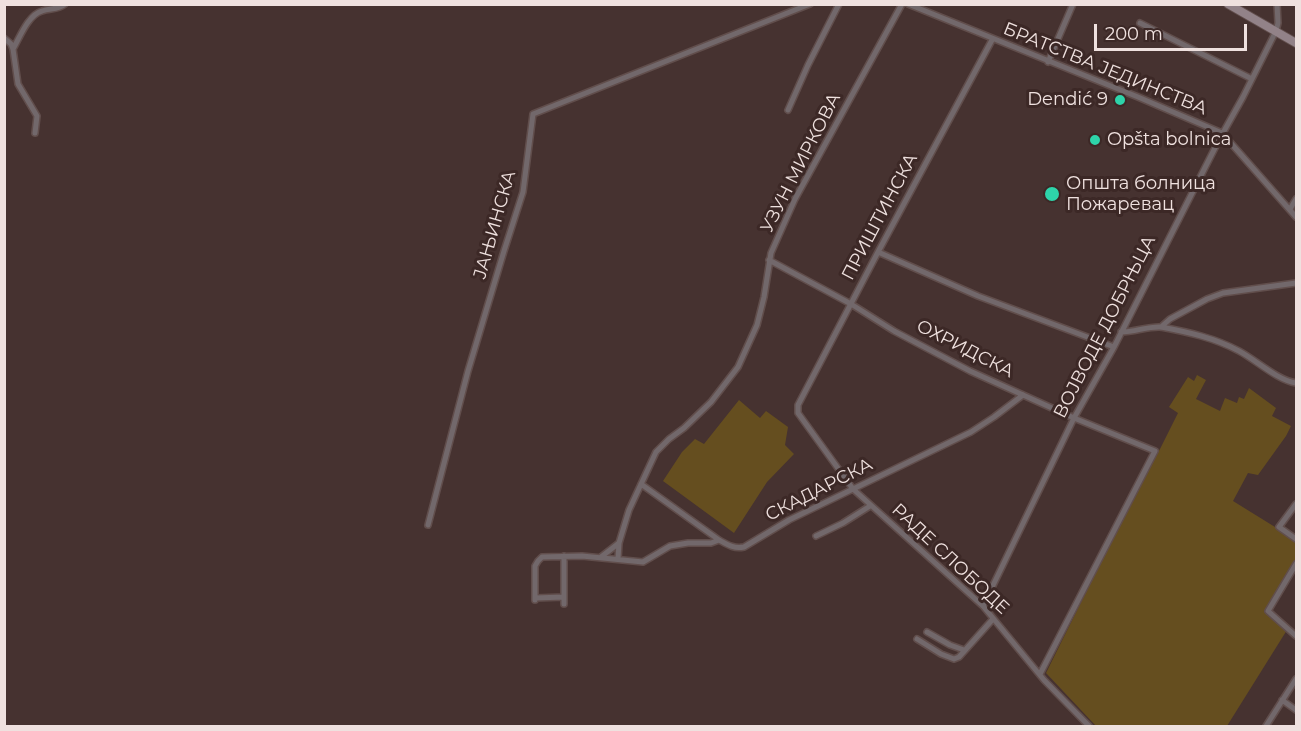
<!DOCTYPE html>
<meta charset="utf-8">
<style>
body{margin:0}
#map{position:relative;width:1301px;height:731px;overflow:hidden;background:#463230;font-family:Montserrat,sans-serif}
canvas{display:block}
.frame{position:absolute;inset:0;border:6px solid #efe1df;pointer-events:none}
.scale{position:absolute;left:1094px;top:24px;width:153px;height:27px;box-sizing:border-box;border:3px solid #efe1df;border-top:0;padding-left:8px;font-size:18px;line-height:21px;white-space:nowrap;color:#efe1df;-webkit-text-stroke:4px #3c2826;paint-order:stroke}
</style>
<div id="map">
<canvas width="1301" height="731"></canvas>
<div class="frame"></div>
<div class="scale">200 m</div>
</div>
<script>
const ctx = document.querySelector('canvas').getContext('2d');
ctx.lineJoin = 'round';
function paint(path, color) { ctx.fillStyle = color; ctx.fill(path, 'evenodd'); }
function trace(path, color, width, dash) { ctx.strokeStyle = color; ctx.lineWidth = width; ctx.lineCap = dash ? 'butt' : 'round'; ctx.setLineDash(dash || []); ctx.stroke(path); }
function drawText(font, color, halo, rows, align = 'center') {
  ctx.font = font + ' Montserrat,sans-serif'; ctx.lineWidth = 6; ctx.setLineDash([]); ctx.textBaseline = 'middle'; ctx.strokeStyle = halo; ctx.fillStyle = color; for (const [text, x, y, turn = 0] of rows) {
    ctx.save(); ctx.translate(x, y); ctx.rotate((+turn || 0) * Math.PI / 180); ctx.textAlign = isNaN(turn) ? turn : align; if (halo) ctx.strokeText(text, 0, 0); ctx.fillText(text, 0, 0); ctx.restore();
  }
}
paint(new Path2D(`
 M1197,375L1206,380L1196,399L1220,411L1225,398L1237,403L1239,397L1244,399L1249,388L1276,408L1272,416L1291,426L1286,436L1258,475L1248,473L1233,501L1296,540V560L1265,612L1287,630L1227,726H1096L1046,673L1146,471L1160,449L1178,413L1169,407L1188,377L1194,381Z
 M739,400L760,418L766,411L788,427L785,445L794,454L767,482L734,533L663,481L682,452L695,439L704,444Z`), '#654e1f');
const street = new Path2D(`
 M908,4L1138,97L1222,133L1296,217
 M1140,23L1252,79
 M4,38L11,44L13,49L18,84L37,116L35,133
 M992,40L878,252L798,405V413L853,489L983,606L1044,680L1089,726
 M13,49C20,37 28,15 42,11C50,8 58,10 65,4
 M1048,62L1073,4
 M788,110L808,65L839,4
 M1290,209L1296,199
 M878,252L978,296L1114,347
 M769,260L851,304L894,331L970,371L1074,418L1155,451L1040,674
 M1161,327L1170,319L1207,299L1223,293L1296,283
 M1121,332C1135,332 1148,326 1161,327C1188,332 1215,338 1239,351C1256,360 1277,380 1296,383
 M641,484L719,540
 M1296,504L1279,527L1296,539
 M428,525L468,371L504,251L523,192L533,114L810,4
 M816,536L843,523L870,506
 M601,557L619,543
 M618,559L619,543L629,510L656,452L669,439L684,428L711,402L738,367L757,325L764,297L771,253L795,199L902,4
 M1296,564L1268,611L1296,636
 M535,598L564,597
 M535,600V566L538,561L542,557L582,556L643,562L670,546L688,543H711L719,540C728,545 734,549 744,547L789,520L971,432L994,417L1023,395
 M564,604V556
 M983,606L1074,418L1114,347L1219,140L1243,97L1276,31L1278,23L1277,4
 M927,632L950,645L964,650
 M917,639L941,654L954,659L959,657L993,619
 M1282,700L1296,710
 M1266,726L1296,679`);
const secondary = new Path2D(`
 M1228,4L1296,43`);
trace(street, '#614e4c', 8);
trace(secondary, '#614e4c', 10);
trace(street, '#72686b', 5);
trace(secondary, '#928288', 8);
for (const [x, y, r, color] of [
 [1120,100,6,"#2ed4aa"],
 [1095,140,6,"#2ed4aa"],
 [1052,194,8,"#2ed4aa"]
]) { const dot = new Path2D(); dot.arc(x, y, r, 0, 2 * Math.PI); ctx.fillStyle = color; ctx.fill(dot); trace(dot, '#3c2826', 2); }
drawText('18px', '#efe1df', '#3c2826', [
 ["БРАТСТВА ЈЕДИНСТВА",1105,69,22],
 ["УЗУН МИРКОВА",801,163,-63],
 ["ПРИШТИНСКА",880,217,-62],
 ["ЈАЊИНСКА",495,225,-74],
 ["ВОЈВОДЕ ДОБРЊЦА",1105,327,-63],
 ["ОХРИДСКА",965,349,27],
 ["СКАДАРСКА",819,490,-27],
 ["РАДЕ СЛОБОДЕ",950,559,43]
]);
drawText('18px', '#efe1df', '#3c2826', [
 ["Dendić 9",1108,100,"right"],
 ["Opšta bolnica",1107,140],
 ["Општа болница",1066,184],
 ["Пожаревац",1066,205]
], 'left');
</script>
